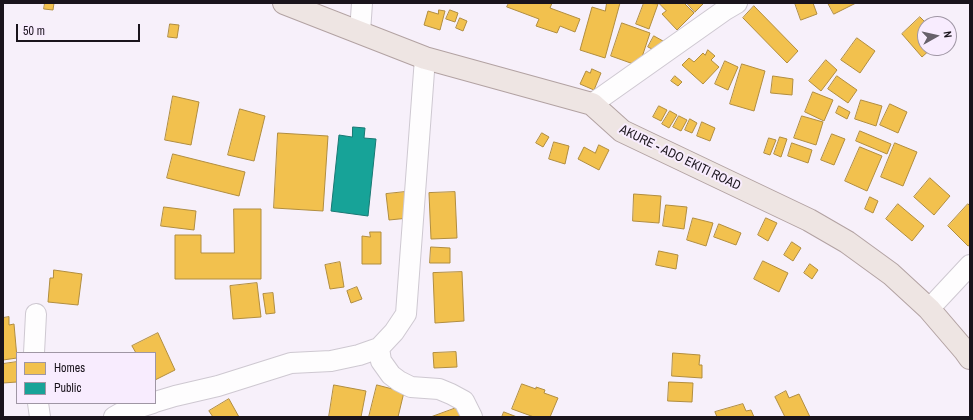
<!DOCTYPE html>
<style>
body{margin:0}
#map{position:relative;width:973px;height:420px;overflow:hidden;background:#f7f0fa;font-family:"Archivo Narrow",sans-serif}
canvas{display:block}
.frame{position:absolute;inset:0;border:4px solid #1a141c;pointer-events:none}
.legend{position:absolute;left:16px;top:352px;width:140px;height:52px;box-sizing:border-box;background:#f8ecfe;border:1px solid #9f96a4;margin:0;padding:5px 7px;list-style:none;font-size:12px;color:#1a141c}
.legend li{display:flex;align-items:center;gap:8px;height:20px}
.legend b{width:20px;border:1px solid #9f96a4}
.north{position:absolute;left:917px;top:16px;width:40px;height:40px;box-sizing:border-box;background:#f8ecfe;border:1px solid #9f96a4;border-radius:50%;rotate:82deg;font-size:11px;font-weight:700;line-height:16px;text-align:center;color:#1a141c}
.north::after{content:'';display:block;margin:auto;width:14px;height:18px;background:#67616a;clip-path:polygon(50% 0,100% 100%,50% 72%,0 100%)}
.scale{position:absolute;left:16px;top:24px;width:124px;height:18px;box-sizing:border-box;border:2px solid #1a141c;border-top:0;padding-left:5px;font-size:12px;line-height:14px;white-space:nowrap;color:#1a141c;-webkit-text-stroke:3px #f8ecfe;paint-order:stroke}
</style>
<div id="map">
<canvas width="973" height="420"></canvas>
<div class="frame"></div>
<ul class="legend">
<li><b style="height:11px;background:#f2c14e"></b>Homes</li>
<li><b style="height:11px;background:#17a398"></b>Public</li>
</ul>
<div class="north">N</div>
<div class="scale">50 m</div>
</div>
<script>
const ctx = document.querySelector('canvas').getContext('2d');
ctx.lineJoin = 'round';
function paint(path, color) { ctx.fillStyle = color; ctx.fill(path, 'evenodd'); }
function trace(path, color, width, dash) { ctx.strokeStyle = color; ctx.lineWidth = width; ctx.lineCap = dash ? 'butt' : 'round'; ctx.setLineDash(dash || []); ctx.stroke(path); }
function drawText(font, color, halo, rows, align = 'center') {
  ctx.font = font + ' "Archivo Narrow",sans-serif'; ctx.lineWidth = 4; ctx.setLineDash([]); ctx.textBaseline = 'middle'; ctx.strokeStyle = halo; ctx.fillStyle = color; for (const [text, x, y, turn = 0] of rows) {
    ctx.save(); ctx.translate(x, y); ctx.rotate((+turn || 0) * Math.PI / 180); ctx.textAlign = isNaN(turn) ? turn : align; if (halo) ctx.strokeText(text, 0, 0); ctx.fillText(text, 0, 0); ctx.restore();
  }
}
const homes = new Path2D(`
 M45,3H54L53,10L44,9Z
 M509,3H552L550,8L580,19L575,32L560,26L557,33L536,26L539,19L507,7Z
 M607,3H620L605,58L580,50L592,7L605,11Z
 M644,3L658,4L649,29L636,24Z
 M659,3H684L694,13L677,30L662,14L666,11Z
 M687,3H704L695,12Z
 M795,3H813L817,14L801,20Z
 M828,3H856L834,14Z
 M754,6L798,51L787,63L743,18Z
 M439,10L445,11L440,30L424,25L428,11L438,14Z
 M450,10L458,13L455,22L446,19Z
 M920,17L927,24H925V48H932L922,57L902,34Z
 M460,18L467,21L463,31L456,28Z
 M622,23L650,33L639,66L611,56Z
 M170,24L179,25L177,38L168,37Z
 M654,36L663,41L658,52L648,47Z
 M857,38L875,51L860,73L841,60Z
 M708,50L715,56L711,60L719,67L703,84L682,65L689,58L694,62L703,53L705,55Z
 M826,60L837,70L821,91L809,81Z
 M725,61L738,67L728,90L715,84Z
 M742,64L765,71L754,111L730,104Z
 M592,69L601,73L594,90L580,84L586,71L590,73Z
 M675,76L682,82L678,86L671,81Z
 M773,76L793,79L792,95L771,93Z
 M837,76L857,90L848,103L828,89Z
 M813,92L833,100L824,121L805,112Z
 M173,96L199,102L191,145L165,140Z
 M861,100L882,106L876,126L855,119Z
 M890,104L907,112L898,133L880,125Z
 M659,106L667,110L661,121L653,117Z
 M839,106L850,112L847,119L836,113Z
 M240,109L265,116L254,161L228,155Z
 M670,111L677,115L669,128L662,124Z
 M679,116L687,120L681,131L673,127Z
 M802,116L823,122L816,145L794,138Z
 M690,119L697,123L692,133L685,130Z
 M702,122L715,128L710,141L697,136Z
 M860,131L891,144L887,154L856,141Z
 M278,133L328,136L323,211L274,208Z
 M542,133L549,137L543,147L536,143Z
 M832,134L845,139L834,165L821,160Z
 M780,137L787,139L781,157L774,154Z
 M769,138L776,140L770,155L764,153Z
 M554,142L569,146L565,164L549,159Z
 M792,143L812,150L808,163L788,156Z
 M895,143L917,152L903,186L881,177Z
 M599,145L609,150L599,170L578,159L584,147L595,153Z
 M860,147L882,156L867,191L845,181Z
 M173,154L245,172L239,196L167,178Z
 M930,178L950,196L934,215L914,197Z
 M405,192L409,218L389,220L386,194Z
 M455,192L457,238L431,239L429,193Z
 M634,194L661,196L659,223L633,221Z
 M870,197L878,201L873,213L865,209Z
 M898,204L924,226L912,241L886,219Z
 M968,204L970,206V245L968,246L948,226Z
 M666,205L687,207L684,229L663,226Z
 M164,207L196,211L194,230L161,226Z
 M234,209H261V279H175V235H201V253H234Z
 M693,218L713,223L706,246L687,240Z
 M766,218L777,223L768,241L758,235Z
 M719,224L741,233L736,245L714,237Z
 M370,232H381V264H362V236L370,237Z
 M792,242L801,248L793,261L784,255Z
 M431,247L450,248V263H430Z
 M659,251L678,255L676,269L656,265Z
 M763,261L788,273L779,292L754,279Z
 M340,262L344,287L330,289L325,265Z
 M810,264L818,270L812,279L804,273Z
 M54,270L82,274L78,305L48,302L50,278H53Z
 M462,272L464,321L435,323L433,273Z
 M257,283L261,317L233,319L230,286Z
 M357,287L362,299L351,303L347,291Z
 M273,293L275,313L266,314L263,294Z
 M9,317V325L14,324L17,358L3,360V318Z
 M158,333L175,370L155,380V353H136L132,346Z
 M456,352L457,367L434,368L433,353Z
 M673,353L700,355L699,365H702V378L672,376Z
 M17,362V382L3,383V364Z
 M669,382L693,383L692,402L668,401Z
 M522,384L536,389V387L545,390L544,393L558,398L550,417H534L512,409Z
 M334,385L366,391L361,417H329Z
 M377,385L404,392L398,417H369Z
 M786,391L789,398L799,394L810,417H785L775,397Z
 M229,399L239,417H213L209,411Z
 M743,404L746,411L751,410L754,417H717L715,412Z
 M459,407L462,417H431Z
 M504,412L517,417H502Z`);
paint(homes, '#f2c14e');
trace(homes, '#b18d3f', 1);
const public = new Path2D(`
 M353,127L365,128L364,138L376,139L368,216L331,211L339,135L352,137Z`);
paint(public, '#17a398');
trace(public, '#187873', 1);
const minor = new Path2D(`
 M360,32L362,3
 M592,104L725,10L737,3
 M929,309L970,265
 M379,348L381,361L391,375L399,381L411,387L439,389L451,394L464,401L472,417
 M34,353L36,314
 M155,402L175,396L218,386L291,363L331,361L359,355L379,348L394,332L406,314L425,58
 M38,403L40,417
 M114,417L121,413L153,403`);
const major = new Path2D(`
 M284,3L425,58L592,104L622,131L809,220L847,242L891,274L929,309L965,351L970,358`);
trace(minor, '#cec8d1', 22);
trace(major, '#b2a2a2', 24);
trace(minor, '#fefdfe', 20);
trace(major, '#eee5e3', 22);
drawText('13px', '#1a141c', '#f8ecfe', [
 ["AKURE - ADO EKITI ROAD",680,158,26]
]);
</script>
